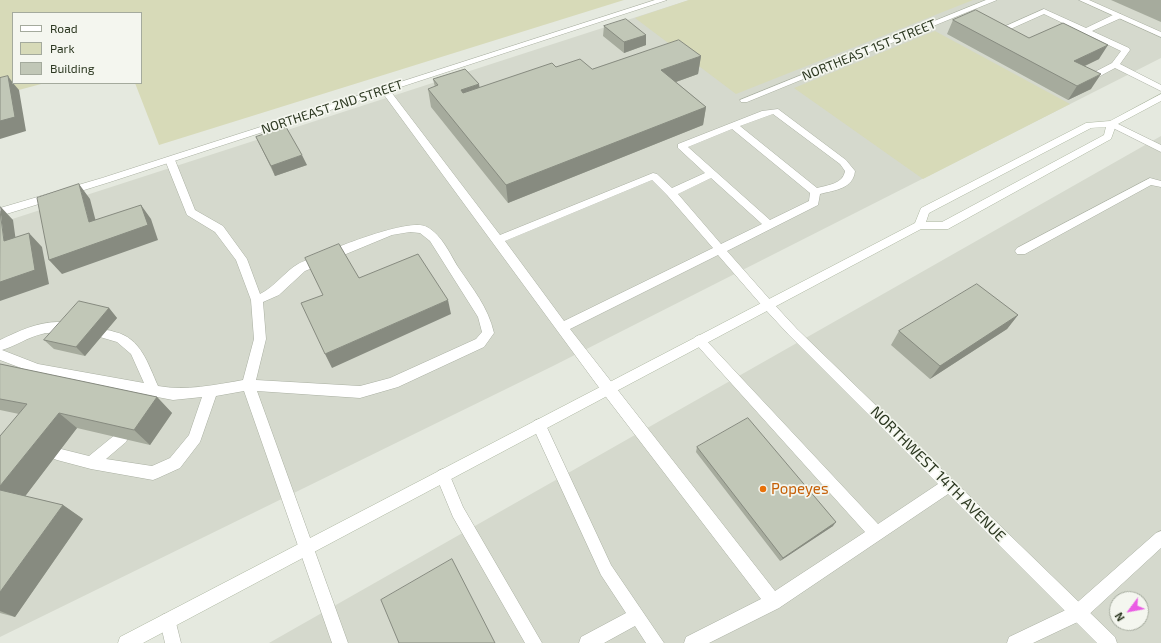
<!DOCTYPE html>
<style>
body{margin:0}
#map{position:relative;width:1161px;height:643px;overflow:hidden;background:#e5e9df;font-family:"Exo 2",sans-serif}
canvas{display:block}
.legend{position:absolute;left:12px;top:12px;width:130px;height:72px;box-sizing:border-box;background:#f4f6ef;border:1px solid #a4aa9d;margin:0;padding:5px 7px;list-style:none;font-size:12px;color:#2c3821}
.legend li{display:flex;align-items:center;gap:8px;height:20px}
.legend b{width:20px;border:1px solid #a4aa9d}
.north{position:absolute;left:1109px;top:591px;width:40px;height:40px;box-sizing:border-box;background:#f4f6ef;border:1px solid #a4aa9d;border-radius:50%;rotate:238deg;font-size:11px;font-weight:700;line-height:16px;text-align:center;color:#2c3821}
.north::after{content:'';display:block;margin:auto;width:14px;height:18px;background:#ea5ce4;clip-path:polygon(50% 0,100% 100%,50% 72%,0 100%)}
</style>
<div id="map">
<canvas width="1161" height="643"></canvas>
<ul class="legend">
<li><b style="height:5px;background:#fff"></b>Road</li>
<li><b style="height:11px;background:#d7dab8"></b>Park</li>
<li><b style="height:11px;background:#c1c7b7"></b>Building</li>
</ul>
<div class="north">N</div>
</div>
<script>
const ctx = document.querySelector('canvas').getContext('2d');
ctx.lineJoin = 'round';
function paint(path, color) { ctx.fillStyle = color; ctx.fill(path, 'evenodd'); }
function trace(path, color, width, dash) { ctx.strokeStyle = color; ctx.lineWidth = width; ctx.lineCap = dash ? 'butt' : 'round'; ctx.setLineDash(dash || []); ctx.stroke(path); }
function drawText(font, color, halo, rows, align = 'center') {
  ctx.font = font + ' "Exo 2",sans-serif'; ctx.lineWidth = 3.5; ctx.setLineDash([]); ctx.textBaseline = 'middle'; ctx.strokeStyle = halo; ctx.fillStyle = color; for (const [text, x, y, turn = 0] of rows) {
    ctx.save(); ctx.translate(x, y); ctx.rotate((+turn || 0) * Math.PI / 180); ctx.textAlign = isNaN(turn) ? turn : align; if (halo) ctx.strokeText(text, 0, 0); ctx.fillText(text, 0, 0); ctx.restore();
  }
}
paint(new Path2D(`
 M689,0H1161V58L553,366L0,637V223Z
 M1161,136V643H269ZM1117,599H1141V623H1117Z`), '#d5d9cd');
paint(new Path2D(`
 M0,0H624L159,145L135,83H141V13H13V83H45L0,95Z
 M689,0H973L736,94L635,18Z
 M935,31L1070,104L923,179L794,88Z`), '#d7dab8');
const lane = new Path2D(`
 M1044,9L1086,28L1115,14H1121V18L1092,31L1129,48L1130,50L1120,64L1161,85V91L1115,68L1089,82H1083V78L1112,63L1121,51L1044,14L997,35L990,33Z
 M385,87L388,88L500,235L653,173L657,174L672,188L705,173L678,148V144L762,111L778,109L846,160L855,171C853,189 835,190 820,194L818,205L727,251L772,302L774,305L772,308H764L718,255L570,329L775,591L865,532L695,343L693,340L695,337L699,335L703,337L878,524L944,480L949,478L954,480L956,485L954,490L779,608L709,643H684L686,637L761,599L603,393L382,92L381,90ZM773,114L840,164L845,171C843,184 828,185 817,188L740,126ZM732,129L810,193L809,201L770,220L688,147ZM711,178L762,224L721,244L678,194ZM652,180L667,195L713,248L564,321L505,241Z
 M1112,121L1161,145V152L1109,126V122Z
 M170,157L175,160L195,210L223,226L247,259L260,294C276,286 284,272 298,264C319,254 409,216 427,227C442,235 450,254 458,267C473,289 488,307 494,333L484,347L398,387L360,398L257,391L348,643H332L244,391L216,396L200,442L180,468L158,478L153,480L91,469L57,460L52,458L50,454L52,450L57,448L89,456L116,434L121,432L126,434L128,438L126,442L106,459L152,466L170,458L189,435L202,397L173,400L37,374L0,360V340C23,329 50,316 76,325L78,328L76,331C66,335 53,331 42,334C28,337 16,346 2,350L38,364L144,383L131,354L117,342L100,337L98,334L100,331C105,329 109,330 115,332C141,338 148,364 158,386C186,391 215,385 243,380L254,339L251,300L236,260L215,232L187,215L165,160ZM410,232L420,233L430,241L478,317L482,332L476,339L390,378L360,386L256,380L266,339L263,302L279,295L305,271L392,235Z
 M1150,178L1161,181V187L1151,185L1025,254H1017L1015,251L1017,248Z
 M539,419L544,421L611,565L664,643H646L635,626L604,643H579L581,637L626,613L601,575L532,425L534,421Z
 M443,469L448,471L463,507L542,643H525L453,517L436,476L438,471Z
 M1161,531V548L1084,619L1033,643H1007L1009,637L1072,607L1156,533Z
 M168,613L174,615L181,643H165L160,621L162,615Z`);
const street = new Path2D(`
 M655,0H667L110,182L0,216V208L102,178Z
 M986,0H997L747,102H741L740,100Z
 M1079,0H1089L1161,32V37Z
 M768,300L772,302L797,329L1115,637L1117,643H1097L789,335L764,308L762,305L764,302Z`);
const secondary = new Path2D(`
 M1161,94V101L1116,125L1111,139L948,229H921L143,643H118L120,637L915,223L921,208L1086,123L1110,121ZM1106,127L1104,135L942,222H926L929,213L1091,128Z`);
trace(lane, '#aab0a2', 1);
trace(street, '#aab0a2', 1);
trace(secondary, '#adb7a1', 1);
paint(lane, '#fff');
paint(street, '#fff');
paint(secondary, '#fff');
paint(new Path2D(`
 M1111,0H1161V22Z
 M953,20L1029,38L1099,59L1085,66L1091,89L1068,100L947,34Z
 M604,26L646,35V45L624,53L603,36Z
 M701,56L698,74L676,82L706,107L703,125L508,203L431,107L428,89L435,87L433,79L480,88L556,67L592,69Z
 M256,137L307,165L275,176Z
 M109,308L117,318L85,356L54,349L44,340Z
 M1018,315L1007,329L930,379L891,345L899,331Z
 M0,364L157,397L172,413L150,445L77,428L25,496L63,505L83,519L15,617L0,613V436L19,414L0,410Z
 M697,447L833,526L780,561L696,452Z`), '#a6ab9d');
paint(new Path2D(`
 M646,35V45L624,53V42Z
 M1108,45L1099,59L1065,75L1074,61Z
 M701,56L698,74L659,88L661,70Z
 M1101,74L1091,89L1068,100L1077,86Z
 M8,76L13,83L19,90L26,131L0,139V121Z
 M479,84L482,102L464,108L461,90Z
 M706,107L703,125L508,203L506,185Z
 M302,155L307,165L275,176L271,166Z
 M79,184L90,199L100,237L89,222Z
 M141,205L151,219L158,240L62,274L49,260Z
 M0,206L13,220L18,256L4,241Z
 M29,233L42,247L49,284L0,301V282Z
 M448,300L451,314L332,368L325,354Z
 M109,308L117,318L85,356L76,347Z
 M1018,315L1007,329L930,379L940,366Z
 M157,397L172,413L150,445L134,430Z
 M59,413L77,428L20,503L0,491V486Z
 M63,505L83,519L15,617L0,611V592Z
 M836,522L833,526L780,561L783,558Z`), '#878b80');
const building = new Path2D(`
 M976,10L1029,38L1063,23L1108,45L1074,61L1101,74L1077,86L953,20Z
 M626,19L646,35L624,42L604,26Z
 M679,40L701,56L661,70L706,107L506,185L428,89L438,85L433,79L465,69L479,84L461,90L463,93L552,63L556,67L580,59L592,69Z
 M8,76L15,117L0,121V78Z
 M286,127L302,155L271,166L256,137Z
 M79,184L89,222L141,205L148,225L49,260L37,198Z
 M0,211L4,241L29,233L35,270L0,282Z
 M339,244L359,278L418,254L448,300L325,354L301,303L323,295L305,258Z
 M977,284L1018,315L940,366L899,331Z
 M79,301L109,308L76,347L44,340Z
 M0,364L157,397L134,430L59,413L0,486V436L27,404L0,399Z
 M748,418L836,522L783,558L697,447Z
 M0,490L63,505L0,592Z
 M452,559L495,643H399L381,600Z`);
paint(building, '#c1c7b7');
trace(building, '#878b80', 1);
for (const [x, y, r, color] of [
 [763,489,4,"#e8710a"]
]) { const dot = new Path2D(); dot.arc(x, y, r, 0, 2 * Math.PI); ctx.fillStyle = color; ctx.fill(dot); trace(dot, '#f4f6ef', 1.5); }
drawText('13px', '#2c3821', '#f4f6ef', [
 ["NORTHEAST 1ST STREET",869,50,-22],
 ["NORTHEAST 2ND STREET",332,107,-18]
]);
drawText('15px', '#2c3821', '#f4f6ef', [
 ["NORTHWEST 14TH AVENUE",938,474,45]
]);
drawText('15px', '#c56008', '#f4f6ef', [
 ["Popeyes",771,489]
], 'left');
</script>
